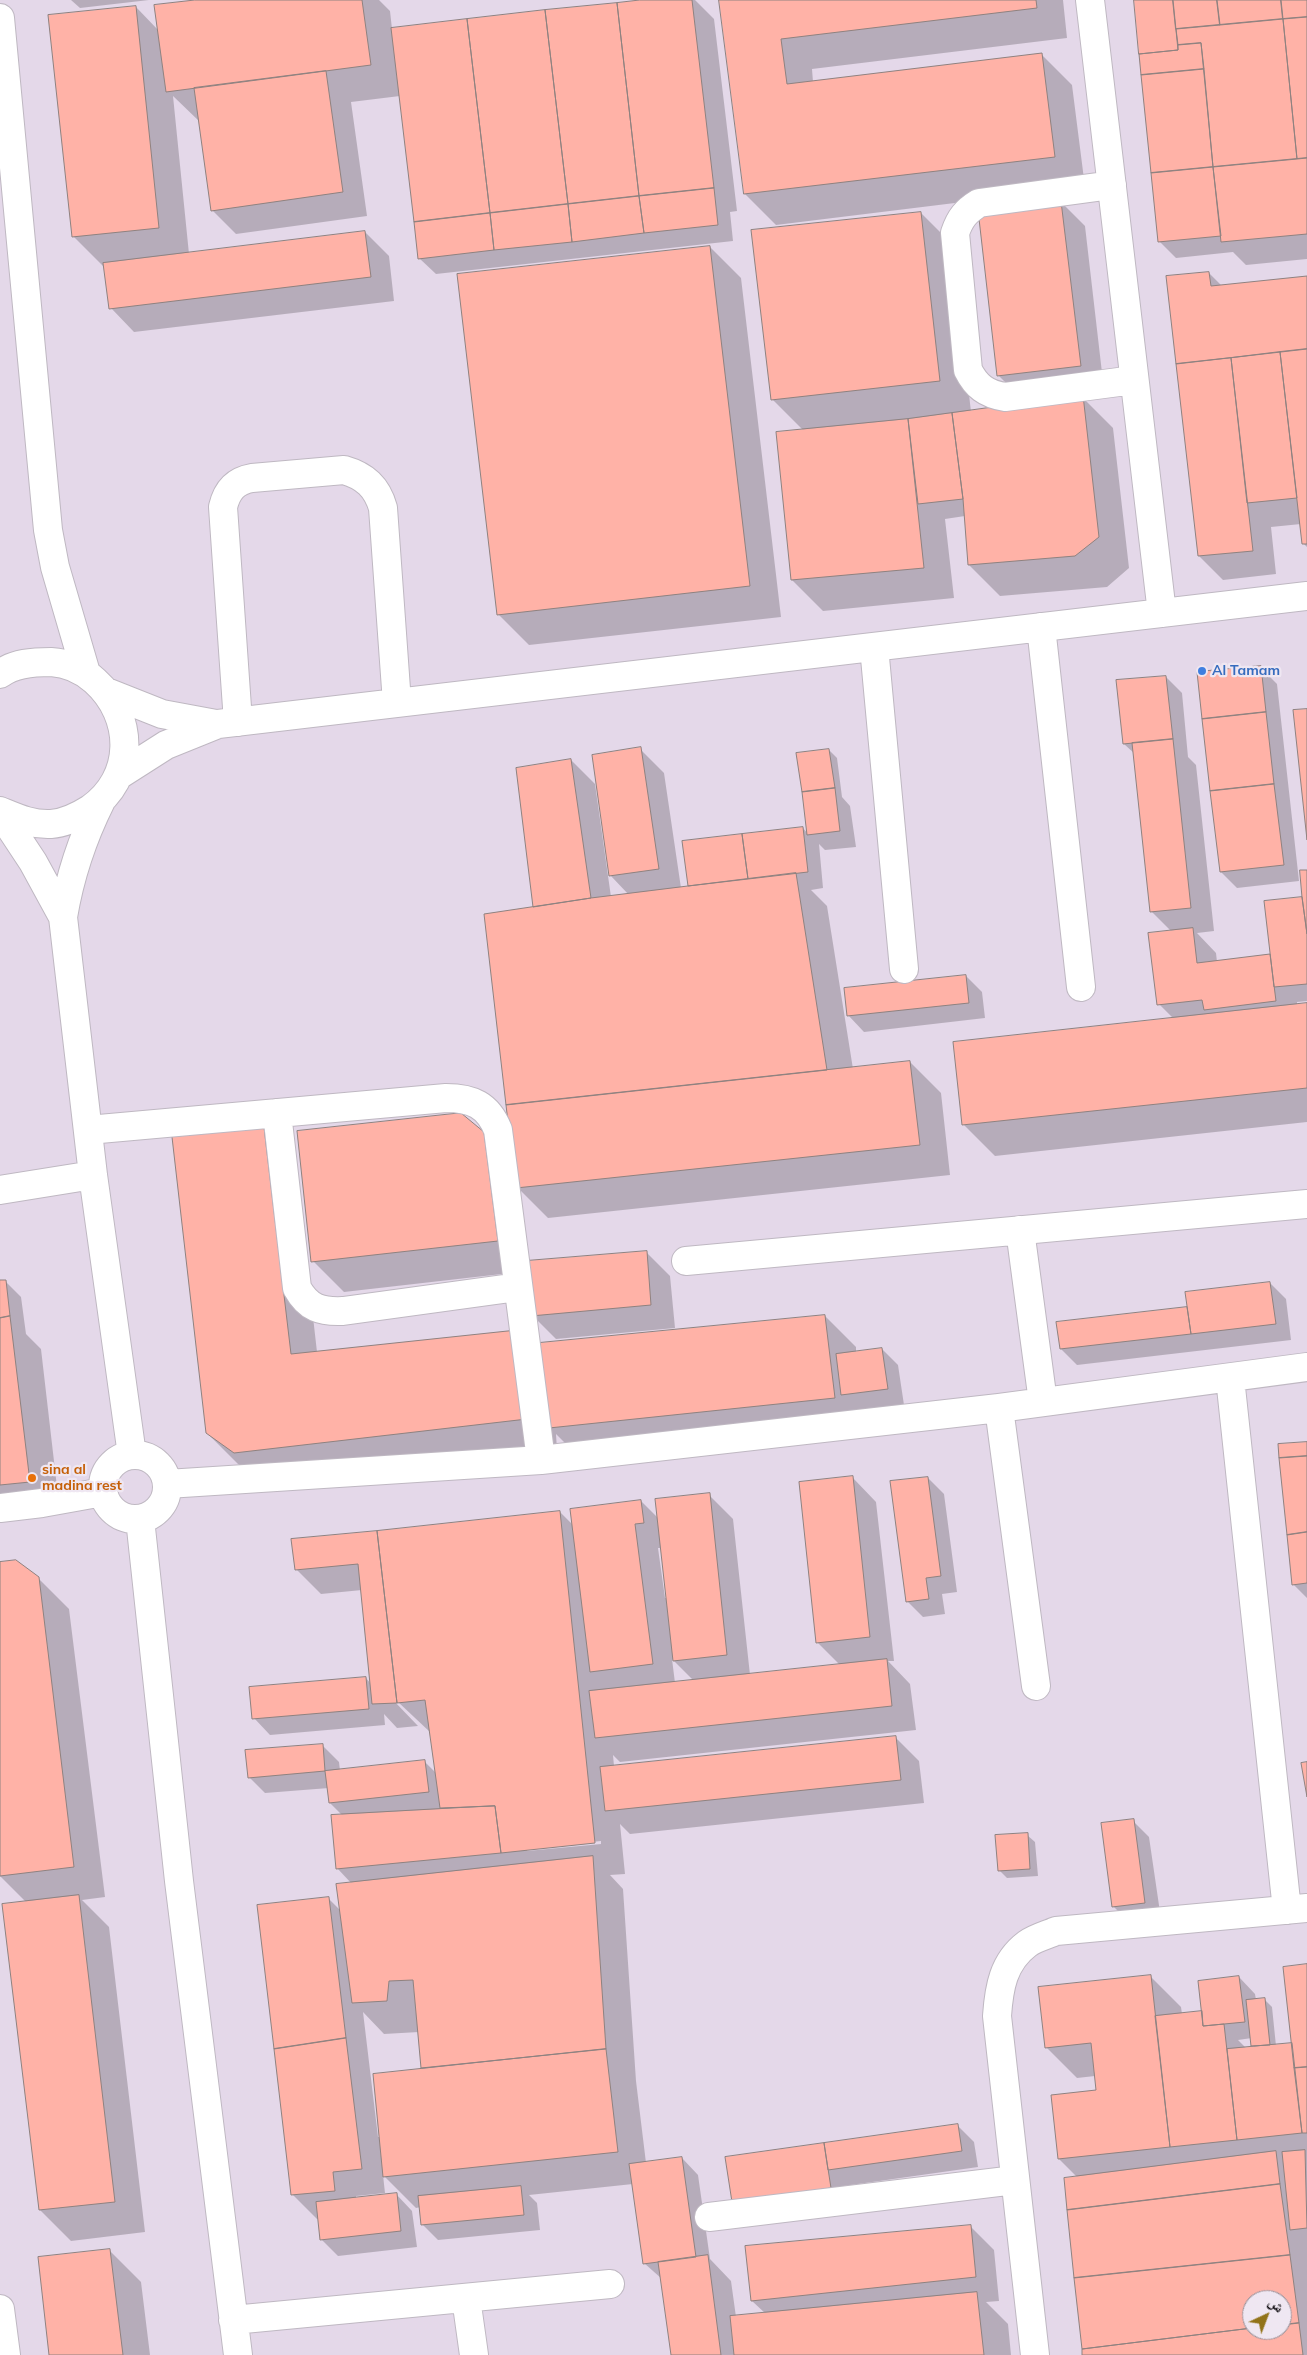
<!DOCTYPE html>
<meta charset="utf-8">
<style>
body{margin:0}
#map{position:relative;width:1307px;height:2355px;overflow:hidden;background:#efe7f2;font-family:Mulish,"Noto Naskh Arabic",sans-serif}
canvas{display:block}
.north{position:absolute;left:1242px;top:2290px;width:50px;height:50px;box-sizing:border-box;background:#efe7f2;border:1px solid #958f98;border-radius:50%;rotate:43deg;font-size:14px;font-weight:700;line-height:20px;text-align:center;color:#0f0c10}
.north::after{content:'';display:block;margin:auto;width:18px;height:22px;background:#927319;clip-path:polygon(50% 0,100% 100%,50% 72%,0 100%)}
</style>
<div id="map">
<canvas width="1307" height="2355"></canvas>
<div class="north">ش</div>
</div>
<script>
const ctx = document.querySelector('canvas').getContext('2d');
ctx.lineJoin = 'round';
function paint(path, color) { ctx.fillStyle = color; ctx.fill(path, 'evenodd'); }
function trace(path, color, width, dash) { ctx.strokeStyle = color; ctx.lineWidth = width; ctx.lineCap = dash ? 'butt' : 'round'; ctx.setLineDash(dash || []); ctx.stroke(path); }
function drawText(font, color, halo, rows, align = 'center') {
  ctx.font = font + ' Mulish,sans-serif'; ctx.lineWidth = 4.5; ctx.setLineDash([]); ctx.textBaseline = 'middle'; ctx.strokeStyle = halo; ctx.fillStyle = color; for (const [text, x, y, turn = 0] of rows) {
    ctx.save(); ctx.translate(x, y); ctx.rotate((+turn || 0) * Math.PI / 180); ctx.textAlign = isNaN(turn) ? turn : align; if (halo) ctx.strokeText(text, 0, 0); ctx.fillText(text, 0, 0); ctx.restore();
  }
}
paint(new Path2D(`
 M0,0H1307V2355H0ZM1252,2300H1282V2330H1252Z`), '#e4d8e9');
paint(new Path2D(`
 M71,0H149L80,8Z
 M204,0H379L390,11L392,29L649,0H695L714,19L737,211L730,212L733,241L436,274L419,258L400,96L351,102L367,216L236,234L212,210L200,122L173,96L189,254L365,232L389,256L394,301L134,332L111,308L104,267L73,236L136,7L159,31Z
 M720,0H1063L1067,38L812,69L813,82L1041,54L1072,85L1085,187L776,225L745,194Z
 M1135,0H1307V259L1246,265L1233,252L1176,258L1159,241Z
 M1061,202L1085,226L1104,390L1022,399L998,375Z
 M921,213L952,244L971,412L1082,397L1113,428L1129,568L1107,587L1000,596L969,565L965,516L945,519L954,598L823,611L792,580L803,430L772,399Z
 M710,247L741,278L781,617L529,645L498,614Z
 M1209,273L1222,286L1307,277V547L1304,544L1301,524L1271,527L1276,574L1223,580L1199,556L1167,278Z
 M1261,668L1277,684L1299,881L1237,888L1221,872Z
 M1166,677L1182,693L1188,757L1196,765L1214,931L1197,933L1216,953L1217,962L1272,956L1305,901L1307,871V1001L1297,1002V1006L1307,1005V1122L995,1156L964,1125L1174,1019L1159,1004L1171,931L1151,911L1135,754L1124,744Z
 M640,749L664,773L681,888L691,887L689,886L803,828L808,834L829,750L837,758L842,797L850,806L856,847L825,850L819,844L823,888L811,890L827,906L853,1069L910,1062L941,1093L950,1175L548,1218L518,1188L527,1263L646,1252L670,1276L675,1328L556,1339L532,1315L528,1271L344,1292L313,1261L483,1133L514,1163L485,915L535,908L571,760L595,784L611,897L629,895L611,876Z
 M966,976L982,992L985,1018L864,1032L848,1015Z
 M264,1128L295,1159L317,1352L542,1357L825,1316L856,1347V1352L882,1349L898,1365L904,1405L581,1459L556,1434L557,1450L266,1484L238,1464L207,1433Z
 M5,1281L21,1297L26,1334L41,1349L60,1513L0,1519V1282Z
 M1270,1283L1286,1299L1291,1340L1077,1365L1061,1349L1058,1323L1189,1308Z
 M1307,1443V1598L1293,1584Z
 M853,1478L876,1502L894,1661H888L910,1684L916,1730L620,1762L613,1755L614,1766L895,1737L919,1761L924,1803L630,1834L620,1824L625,1874L610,1875L623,1889L636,2081L646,2163L682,2158L698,2175L710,2259L731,2281L736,2317L766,2314L752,2301L746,2248L970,2226L994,2250L999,2301L986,2302L1008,2324L1011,2355H672L662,2279L644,2263L633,2184L529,2195L537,2203L540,2230L438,2240L422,2224L421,2207L416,2208L383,2175L385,2193L356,2196V2199L396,2194L412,2211L417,2247L338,2256L322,2240L319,2219H317L293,2195L258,1907L328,1898L341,1911L352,1884L337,1868L343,1816L330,1803L329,1788L265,1793L249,1777L323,1746L339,1762L340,1771L425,1762L436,1773L431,1733L397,1701H394L418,1726L397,1728L384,1714L385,1725L270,1735L254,1718L366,1678L371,1684L362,1590L321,1594L297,1570L560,1512L574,1526L641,1501L658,1518L709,1495L733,1519L750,1675L840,1665L817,1642ZM658,1548H661L667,1598H665ZM672,1659L694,1681L675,1683ZM601,1841V1844L527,1851V1849ZM363,2012L384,2034L419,2032L422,2069L381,2137H378Z
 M928,1478L944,1494L957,1592L942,1594L945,1614L923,1617L907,1601Z
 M0,1563L38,1578L69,1609L105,1897L82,1900L109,1927L145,2232L71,2241L40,2210L26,1902L0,1876Z
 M1133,1821L1149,1837L1161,1919L1129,1922L1113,1906Z
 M1027,1835L1035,1842L1038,1876L1007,1878L999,1870Z
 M1307,1966V2355H1083L1077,2177L1059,2159L1097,2091L1095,2076L1077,2078L1046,2047L1150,1976L1181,2007L1182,2014L1203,2012L1239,1977L1255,1994L1256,2000L1264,1999L1272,2007L1276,2046L1293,2044ZM1252,2038L1254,2048L1247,2049L1238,2040ZM1252,2300H1282V2330H1252Z
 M958,2126L974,2142L978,2167L844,2186L846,2204L733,2202Z
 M110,2251L141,2282L150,2355H50Z`), '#0003');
const building = new Path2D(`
 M195,0H362L371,65L166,92L154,5Z
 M640,0H692L714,188L639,196L617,3Z
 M719,0H1036L1037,8L781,39L787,84L1042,53L1055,157L744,194Z
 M1134,0H1173L1178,50L1139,54Z
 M1173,0H1217L1220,25L1176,29Z
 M1217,0H1281L1283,19L1220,25Z
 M1281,0H1307V17L1283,19Z
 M617,3L639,196L568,204L545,10Z
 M136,6L159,228L72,237L48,15Z
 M545,10L568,204L490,213L467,19Z
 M1307,17V158L1297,159L1283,19Z
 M467,19L490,213L414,222L391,28Z
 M1283,19L1297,159L1213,167L1201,43L1178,45L1176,29Z
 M1201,43L1204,69L1141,75L1139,54L1178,50V45Z
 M1204,69L1213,167L1151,173L1141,75Z
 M326,71L343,192L211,211L194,88Z
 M1307,158V234L1221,242L1213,167Z
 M1213,167L1221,236L1158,242L1151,173Z
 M714,188L718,225L644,233L639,196Z
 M639,196L644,233L572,242L568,204Z
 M1061,201L1081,366L997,376L978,210Z
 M568,204L572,242L494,250L490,213Z
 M921,212L940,381L771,400L751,230Z
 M490,213L494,250L418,259L414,222Z
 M365,231L371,277L109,309L103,263Z
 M710,246L750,586L497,615L457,274Z
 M1209,272L1211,286L1307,276V349L1176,364L1166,276Z
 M1307,349V544H1302L1280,352Z
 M1280,352L1297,498L1247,503L1231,358Z
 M1231,358L1253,551L1198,556L1176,364Z
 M1083,395L1099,537L1075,556L968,565L963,499L952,413Z
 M952,413L963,499L918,504L908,419Z
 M908,419L924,568L791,580L776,432Z
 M1261,666L1266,712L1202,719L1197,672Z
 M1166,676L1173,739L1123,744L1116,680Z
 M1307,709V840L1293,710Z
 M1266,712L1274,784L1210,791L1202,719Z
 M1173,739L1191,908L1150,912L1132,743Z
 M641,747L659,869L609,876L592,755Z
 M829,749L835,788L802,792L796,753Z
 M571,759L591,898L533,907L516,768Z
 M1274,784L1284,865L1220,872L1210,791Z
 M835,788L840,831L807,835L802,792Z
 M803,827L808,872L748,879L742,834Z
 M742,834L748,879L688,886L682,841Z
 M1300,870H1307V934L1302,897Z
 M796,873L827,1070L506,1105L484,914L591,898Z
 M1302,897L1307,934V984L1274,987L1264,901Z
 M1193,928L1197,963L1270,954L1276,1001L1204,1010L1202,1000L1157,1005L1148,933Z
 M966,975L969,1003L847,1016L844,988Z
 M1307,1003V1088L962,1125L953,1042Z
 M910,1061L920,1145L516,1188L506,1105Z
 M461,1113L484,1132L498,1241L311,1262L297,1131Z
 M264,1127L291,1354L517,1330L527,1419L234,1453L206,1433L172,1137Z
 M647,1251L651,1305L531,1316L526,1261Z
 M0,1280H6L10,1316L0,1318Z
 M1270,1282L1276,1324L1191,1334L1185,1292Z
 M1187,1307L1191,1334L1060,1349L1056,1322Z
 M825,1315L835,1398L549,1428L539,1343Z
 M10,1316L30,1482L0,1485V1318Z
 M882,1348L888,1389L841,1395L836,1354Z
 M1307,1442V1456L1279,1458L1278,1444Z
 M1307,1456V1532L1287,1535L1279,1458Z
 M853,1476L870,1637L816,1643L799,1482Z
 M928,1477L941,1576L926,1578L929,1599L906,1602L890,1481Z
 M710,1493L727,1655L673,1661L655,1499Z
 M641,1500L644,1523L635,1524L653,1664L590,1672L570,1509Z
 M560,1511L595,1843L501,1853L495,1806L440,1808L425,1700L397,1703L377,1531Z
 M377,1531L397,1703L372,1704L358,1564L295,1570L291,1539Z
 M1307,1532V1583L1292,1585L1287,1535Z
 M16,1560L39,1577L74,1867L0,1876V1562Z
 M887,1659L892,1706L595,1738L589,1691Z
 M366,1677L369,1709L252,1719L249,1687Z
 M896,1736L901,1780L605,1811L600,1767Z
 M323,1744L325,1771L248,1778L245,1750Z
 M425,1760L429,1792L329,1803L325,1771Z
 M1307,1762V1797L1301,1763Z
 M495,1806L501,1853L336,1869L331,1815Z
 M1134,1819L1145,1903L1112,1907L1101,1823Z
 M1028,1833L1030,1869L998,1871L995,1835Z
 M593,1856L606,2049L421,2068L413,1980L389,1981L387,2001L352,2003L336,1884Z
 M79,1895L115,2202L39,2210L2,1904Z
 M329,1897L346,2038L274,2049L257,1905Z
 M1307,1964V2067L1294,2068L1283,1967Z
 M1151,1975L1170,2147L1058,2159L1051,2095L1096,2090L1091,2043L1045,2048L1038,1987Z
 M1239,1976L1245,2022L1203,2026L1198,1981Z
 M1265,1998L1270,2045L1251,2046L1246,2000Z
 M1202,2011L1203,2026L1224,2024L1237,2140L1170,2147L1155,2016Z
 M346,2038L362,2169L333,2172L335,2191L291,2195L274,2049Z
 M1292,2043L1302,2133L1237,2140L1227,2049Z
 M606,2049L618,2152L383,2177L373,2074Z
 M1307,2067V2133H1302L1294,2068Z
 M958,2124L962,2151L828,2170L824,2143Z
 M824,2143L831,2188L732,2202L725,2157Z
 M1305,2150L1307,2228L1290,2230L1282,2152Z
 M1276,2151L1280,2184L1067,2210L1064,2178Z
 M682,2157L696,2257L643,2264L629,2164Z
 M1280,2184L1290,2255L1074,2278L1067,2210Z
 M521,2186L524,2215L421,2225L418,2196Z
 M397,2193L401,2231L320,2240L316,2202Z
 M971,2225L976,2277L751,2301L745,2246Z
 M110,2249L123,2355H49L38,2257Z
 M708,2255L721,2355H671L658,2262Z
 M1290,2255L1299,2323L1282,2325V2300H1252V2328L1082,2349L1074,2278Z
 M977,2292L984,2355H734L730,2316Z
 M1299,2323L1303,2355H1082V2349L1252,2328L1282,2330V2325Z`);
paint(building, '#ffb2a7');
trace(building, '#8f8280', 1);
const minor = new Path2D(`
 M1090,0L1162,613
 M0,18L48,530L55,567L86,673
 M1112,185L979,203C966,211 960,218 955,233L968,370C976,386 986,394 1005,397L1134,380
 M1041,627L1081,987
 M874,647L904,969
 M0,674C14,663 34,662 51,662C67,663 83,670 95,681C135,717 135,778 90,809C79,816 65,823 51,824C32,825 17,818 0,811
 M109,693L162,714L216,724
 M238,722L223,507C227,490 235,481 252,478L344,470C365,476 377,487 383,508L397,703
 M119,775L166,745L218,724L1307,596
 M101,801C82,839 70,875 63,917L93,1175L132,1455
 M0,812L33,862L63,917
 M277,1113L297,1288C308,1308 321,1312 343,1311L518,1287
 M88,1130L446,1098C472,1098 488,1105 498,1130L541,1460
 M0,1190L93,1175
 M1020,1230L1043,1402
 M686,1261L1307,1204
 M1230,1378L1287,1910
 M999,1408L1036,1686
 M103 1487a32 32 0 1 1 64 0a32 32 0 1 1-64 0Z
 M167,1484L541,1460L999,1408L1307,1367
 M0,1508L42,1503L103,1492
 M140,1519L179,1881L238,2355
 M709,2217L1015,2180
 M466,2298L474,2355
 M0,2309L6,2355
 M233,2320L610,2284
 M1035,2355L997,2016C999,1988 1003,1962 1027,1944C1035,1938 1047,1935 1056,1931L1307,1908`);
trace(minor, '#bfb8c2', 30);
trace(minor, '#fff', 28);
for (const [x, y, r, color] of [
 [1202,671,5,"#3f7fe0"],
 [32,1478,5,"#e8710a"]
]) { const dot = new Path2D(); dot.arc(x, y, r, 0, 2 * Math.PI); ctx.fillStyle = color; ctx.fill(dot); trace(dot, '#efe7f2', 2); }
drawText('bold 14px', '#366cbe', '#efe7f2', [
 ["Al Tamam",1212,671]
], 'left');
drawText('bold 14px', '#c56008', '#efe7f2', [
 ["sina al",42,1470],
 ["madina rest",42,1486]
], 'left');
</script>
